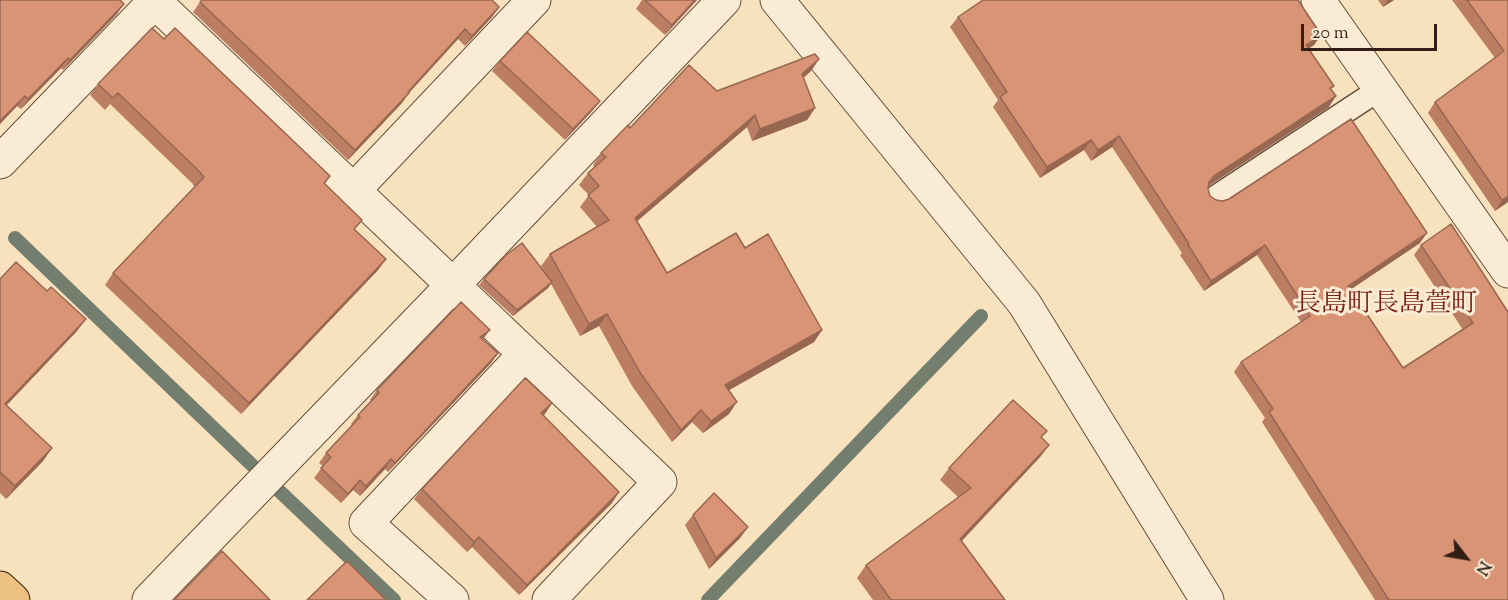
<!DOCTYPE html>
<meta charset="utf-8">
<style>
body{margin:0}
#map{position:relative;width:1508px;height:600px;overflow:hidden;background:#f8e1bd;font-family:"Sorts Mill Goudy",serif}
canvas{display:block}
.north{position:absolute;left:1436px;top:528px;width:60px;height:60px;-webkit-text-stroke:4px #faecd4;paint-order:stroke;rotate:121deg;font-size:16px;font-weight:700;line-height:24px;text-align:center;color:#321e14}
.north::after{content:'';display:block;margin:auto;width:21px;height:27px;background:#321e14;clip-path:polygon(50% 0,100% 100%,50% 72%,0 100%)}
.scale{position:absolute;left:1301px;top:24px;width:136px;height:27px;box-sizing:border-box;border:3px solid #321e14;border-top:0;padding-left:8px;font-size:18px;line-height:21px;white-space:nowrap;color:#321e14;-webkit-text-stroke:4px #faecd4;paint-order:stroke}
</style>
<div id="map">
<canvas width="1508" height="600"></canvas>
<div class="north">N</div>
<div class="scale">20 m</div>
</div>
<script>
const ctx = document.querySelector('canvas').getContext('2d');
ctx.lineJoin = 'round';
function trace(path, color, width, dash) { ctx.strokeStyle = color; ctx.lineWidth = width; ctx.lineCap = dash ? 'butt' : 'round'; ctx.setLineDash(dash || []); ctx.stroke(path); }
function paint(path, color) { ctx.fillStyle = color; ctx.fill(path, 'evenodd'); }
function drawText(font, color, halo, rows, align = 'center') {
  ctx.font = font + ' "Sorts Mill Goudy","Noto Serif JP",serif'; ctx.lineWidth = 6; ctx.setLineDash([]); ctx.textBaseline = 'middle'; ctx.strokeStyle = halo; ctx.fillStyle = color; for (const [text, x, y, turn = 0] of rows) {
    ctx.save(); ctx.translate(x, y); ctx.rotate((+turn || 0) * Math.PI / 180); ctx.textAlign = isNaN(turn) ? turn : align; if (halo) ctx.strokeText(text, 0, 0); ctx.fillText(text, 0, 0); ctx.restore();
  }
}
trace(new Path2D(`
 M15,238L252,465
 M273,485L394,600
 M708,600L981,316`), '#737e6f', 14);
const service = new Path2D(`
 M1214,198L1380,89`);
const minor = new Path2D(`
 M153,0L660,482L549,600
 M777,0L1024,303L1207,600
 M1318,0L1508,271
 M0,162L156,0
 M353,191L534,0
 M149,600L453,285L724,0
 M452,600L366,523L525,354`);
const trunk = new Path2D(`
 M0,588L13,600`);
trace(service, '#644f3e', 25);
trace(minor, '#644f3e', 35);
trace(trunk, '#321e14', 35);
trace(service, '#faecd4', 22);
trace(minor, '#faecd4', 33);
trace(trunk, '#ecc07e', 33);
paint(new Path2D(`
 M0,0L117,14L63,70L61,68L21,109L17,106L0,124Z
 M642,0H697L665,35L636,9Z
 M1378,0H1394L1383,7Z
 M1452,0H1508V202L1495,211L1428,113L1435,102L1495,58Z
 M200,2L499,7L492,17L465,46L458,39L408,94L402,103L348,160L193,12Z
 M958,17L1321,35L1314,45L1308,49L1334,86L1331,89L1329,107L1208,186V189L1210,196L1216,200L1420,243L1351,289L1403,368L1463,330L1414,255L1421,245L1508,312V600H1375L1262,422L1265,418L1234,372L1241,362L1301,322L1257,255L1204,291L1180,255L1182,253L1112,147L1091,161L1084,150L1040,178L993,107L998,100L950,27Z
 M164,39L330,176L325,184L355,230L386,259L378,270L241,414L105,285L113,273L195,187L193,185V184L110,104L105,110L90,95L98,84Z
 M819,59L811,71L803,78L815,108L807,120L752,141L747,127L637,221L667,273L745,248L822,330L814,342L729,390V414L703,433L692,422L672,442L632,386L599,326L580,336L551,284L548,288L513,316L479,285L484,279L547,276L541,266L550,254L597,227L580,207L589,195L579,185L588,173L594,167L593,165L601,153L630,128L717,91Z
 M500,61L600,101L592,111L565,140L492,71Z
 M0,279L77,331L6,406L52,448L43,461L6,499L0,493Z
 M483,339L498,353L491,363L388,472L385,469L360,496L353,490L341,503L314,478L323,466L319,463L326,453L352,425L351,424L358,415L371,401L370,400L377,390Z
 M545,414L543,415L612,503L519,595L472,547L467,552L414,499L422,489Z
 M1042,438L1049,445L1040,457L962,541L1005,600H873L857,578L866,565L958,497L940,480L949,468Z
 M693,515L748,527L740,538L709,569L685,525Z`), '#bb7e65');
paint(new Path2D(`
 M695,0H697L665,35L672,25Z
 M1388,0H1394L1383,7Z
 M124,4L117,14L63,70L70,60Z
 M499,7L492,17L465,46L472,36Z
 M465,29L458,39L408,94L402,103L348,160L355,150Z
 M1321,35L1314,45L1298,55L1306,45Z
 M68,58L61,68L21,109L28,99Z
 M819,59L811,71L793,87L802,74Z
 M25,96L17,106L0,124V121Z
 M1336,96L1329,107L1207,187L1202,192L1214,176Z
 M600,101L592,111L565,140L573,129Z
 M815,108L807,120L752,141L760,129Z
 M755,115L747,127L627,230L635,218Z
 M1119,136L1112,147L1091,161L1098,150Z
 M1091,140L1084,150L1040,178L1047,167Z
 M1508,196V202L1495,211L1502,200Z
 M1427,233L1420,243L1341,296L1348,286Z
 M1265,245L1257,255L1204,291L1211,281Z
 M386,259L378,270L241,414L249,403Z
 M552,282L548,288L513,316L517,310Z
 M607,314L599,326L580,336L589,324Z
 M86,319L77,331L0,412L5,404Z
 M490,330L483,339L480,337Z
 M822,330L814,342L717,397L725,385Z
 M498,353L491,363L388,472L395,463Z
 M737,402L729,414L703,433L711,421Z
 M552,403L545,414L534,424L541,413Z
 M701,410L692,422L672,442L681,430Z
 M1049,445L1040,457L951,552L960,539Z
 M52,448L43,461L6,499L15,486Z
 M391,459L385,469L360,496L366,486Z
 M360,480L353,490L341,503L348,494Z
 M619,492L612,503L519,595L527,585Z
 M748,527L740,538L709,569L716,558Z
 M479,537L472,547L467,552L474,542Z`), '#986752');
const building = new Path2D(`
 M0,0H120L124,4L70,60L68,58L28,99L25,96L0,121Z
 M202,0H492L499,7L472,36L465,29L408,92L409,93L355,150L200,2Z
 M645,0H695L672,25Z
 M983,0H1298L1321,35L1306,45L1334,86L1330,88L1336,96L1214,176L1209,182L1208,189L1210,196L1216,200L1223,201L1229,199L1351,119L1427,233L1348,286L1403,368L1473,323L1421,245L1451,224L1508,312V600H1389L1269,412L1273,409L1241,362L1310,316L1265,245L1211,281L1188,245L1189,244L1119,136L1098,150L1091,140L1047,167L1000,97L1007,92L958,17Z
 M1467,0H1508V196L1502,200L1435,102L1504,51Z
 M152,28L164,39L175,28L330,176L324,183L362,220L354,229L386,259L249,403L113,273L204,177L201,174V173L118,93L113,98L98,84Z
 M527,32L600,101L573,129L500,61Z
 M815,54L819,59L802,74L815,108L760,129L755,115L635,218L667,273L736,233L745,248L768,234L822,330L725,385L737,402L711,421L701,410L681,430L641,374L607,314L589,324L550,254L609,220L588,195L599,186L588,173L606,157L601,153L628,125L630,128L689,65L717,91Z
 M522,243L552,282L517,310L484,279L506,255Z
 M16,262L47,291L51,287L86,319L5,404L52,448L15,486L0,472V279Z
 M461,302L490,330L480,337L498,353L395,463L391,459L366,486L360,480L348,494L321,468L331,457L326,453L360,417L358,415L379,393L377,390Z
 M525,378L552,403L541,413L619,492L527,585L479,537L474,542L422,489Z
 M1013,400L1047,431L1041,437L1049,445L960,539L1005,600H891L866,565L971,488L949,468Z
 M714,493L748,527L716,558L693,515Z
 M222,551L270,600H174Z
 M347,561L386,600H307Z`);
paint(building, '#d99375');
trace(building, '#986752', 1.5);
drawText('26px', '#7a1f14', '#faecd4', [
 ["長島町長島萱町",1386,307]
]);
</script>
